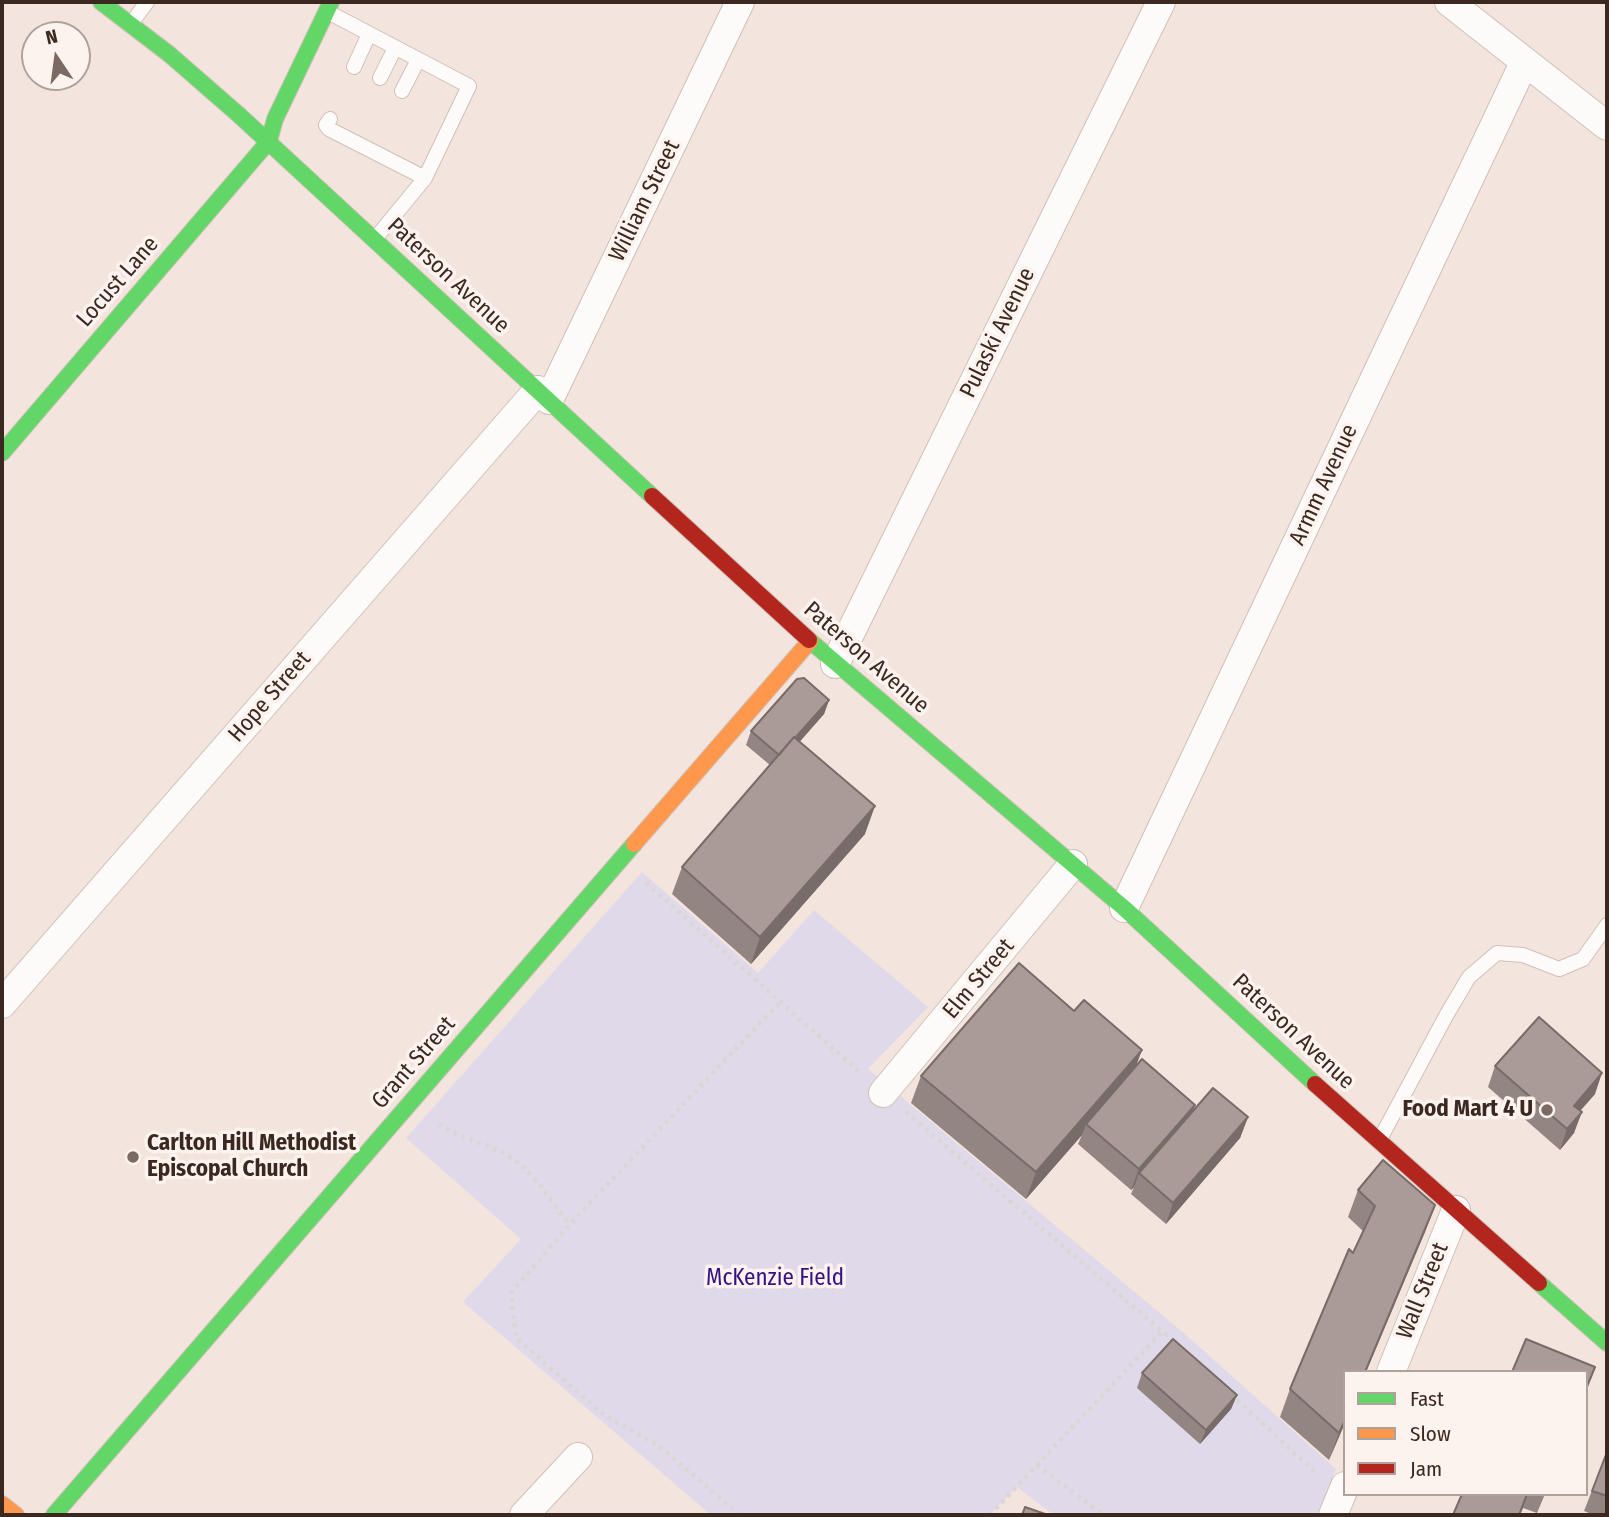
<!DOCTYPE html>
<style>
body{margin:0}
#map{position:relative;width:1609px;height:1517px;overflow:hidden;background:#f3e4dd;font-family:"Fira Sans Condensed",sans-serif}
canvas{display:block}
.frame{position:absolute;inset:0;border:4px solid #3b2921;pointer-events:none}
.legend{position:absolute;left:1343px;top:1370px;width:245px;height:126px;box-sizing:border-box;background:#fcf2ee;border:2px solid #afa29c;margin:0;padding:9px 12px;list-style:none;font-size:21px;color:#3b2921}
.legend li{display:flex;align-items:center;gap:14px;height:35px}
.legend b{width:35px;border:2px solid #afa29c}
.north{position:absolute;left:21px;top:21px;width:70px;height:70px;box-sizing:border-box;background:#fcf2ee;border:2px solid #afa29c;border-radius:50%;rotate:347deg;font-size:19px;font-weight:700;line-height:28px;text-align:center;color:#3b2921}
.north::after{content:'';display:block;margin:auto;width:24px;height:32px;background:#7b6a63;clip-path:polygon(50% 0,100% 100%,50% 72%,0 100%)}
</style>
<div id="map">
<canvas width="1609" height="1517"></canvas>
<div class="frame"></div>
<ul class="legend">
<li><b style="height:9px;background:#63d668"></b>Fast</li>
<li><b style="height:9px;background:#ff974d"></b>Slow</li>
<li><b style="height:9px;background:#b3261e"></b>Jam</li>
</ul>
<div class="north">N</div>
</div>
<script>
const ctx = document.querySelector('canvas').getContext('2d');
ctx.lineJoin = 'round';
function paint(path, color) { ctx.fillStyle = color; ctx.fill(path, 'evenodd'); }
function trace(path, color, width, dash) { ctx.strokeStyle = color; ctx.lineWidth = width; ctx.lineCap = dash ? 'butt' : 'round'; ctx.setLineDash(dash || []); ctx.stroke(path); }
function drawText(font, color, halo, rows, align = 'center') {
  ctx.font = font + ' "Fira Sans Condensed",sans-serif'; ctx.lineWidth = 7; ctx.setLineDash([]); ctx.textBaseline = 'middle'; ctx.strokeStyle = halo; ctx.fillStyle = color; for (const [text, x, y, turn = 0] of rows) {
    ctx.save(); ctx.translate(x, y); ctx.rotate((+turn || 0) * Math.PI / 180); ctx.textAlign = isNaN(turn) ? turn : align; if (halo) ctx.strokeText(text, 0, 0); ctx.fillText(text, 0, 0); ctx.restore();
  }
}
paint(new Path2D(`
 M642,872L758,973L814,910L928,1007L868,1069L1186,1335L1336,1469L1317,1515H1054L1017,1487L990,1515H711L463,1302L521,1239L406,1138Z`), '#e0d9e9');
const lane = new Path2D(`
 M328,12L469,86L425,178L329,129L326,125L330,119
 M130,25L147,2
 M354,67L369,34
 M380,78L395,48
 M402,91L418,60
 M375,239L425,178
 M1379,1141L1447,1014L1469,977L1497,953L1523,955L1559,969L1583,959L1607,925`);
const street = new Path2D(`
 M1449,2L1607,126
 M549,400L740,2
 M835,664L1161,2
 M1124,908L1524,63
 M2,1004L538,390
 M883,1093L1073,864
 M1391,1372L1456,1210
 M524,1515L578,1457
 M1333,1515L1345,1486`);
const fast = new Path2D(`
 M101,2L169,54L239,115L652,496
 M2,453L269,141L275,119L331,2
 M809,640L1124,908L1315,1084
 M1539,1283L1607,1343
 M54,1515L634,844`);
const slow = new Path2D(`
 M634,844L810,641
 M2,1504L16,1515`);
const jam = new Path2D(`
 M652,496L809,640
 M1315,1084L1539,1283`);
trace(lane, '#cfc0b8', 16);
trace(street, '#cfc0b8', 30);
trace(fast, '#cfc0b8', 18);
trace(slow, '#cfc0b8', 18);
trace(jam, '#cfc0b8', 18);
trace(new Path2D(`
 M646,883L862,1074
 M906,1112L1176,1343
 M439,1124C463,1141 494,1144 517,1162C539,1178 552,1205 570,1224
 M1231,1394L1317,1474
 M1037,1465L1103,1515
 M740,1515L659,1446L604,1415L516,1338L511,1293L570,1224L780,1002
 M990,1515L1163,1331`), '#dbd6d4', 4.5, [3.5, 5]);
trace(lane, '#fdfbfa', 14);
trace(street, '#fdfbfa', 28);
trace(fast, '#63d668', 16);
trace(slow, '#ff974d', 16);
trace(jam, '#b3261e', 16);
paint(new Path2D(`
 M829,700L824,714L799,742L865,834L751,964L672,894L682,867L770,765L746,745L751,731Z
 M1136,1066L1195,1105L1192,1112L1248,1117L1240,1138L1166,1224L1131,1194L1134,1187L1131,1190L1078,1144L1082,1135L1026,1199L911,1103L921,1076Z
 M1495,1066L1595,1094L1580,1111L1574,1133L1560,1150L1488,1087Z
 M1358,1190L1425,1232L1345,1372V1423L1329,1460L1280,1417L1290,1389L1363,1231L1348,1217Z
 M1142,1373L1237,1395L1231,1409L1200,1444L1137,1388Z
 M1607,1452V1515H1594L1584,1511Z
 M1462,1494H1545L1537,1513L1523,1508L1520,1515H1453Z`), '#928582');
paint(new Path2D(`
 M829,700L824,714L775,770L780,756Z
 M875,806L865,834L751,964L760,937Z
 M1142,1050L1132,1077L1086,1124L1082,1135L1026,1199L1036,1172Z
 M1602,1073L1595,1094L1566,1127L1574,1106Z
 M1195,1105L1187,1125L1139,1173L1134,1187L1131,1190L1139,1169Z
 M1582,1112L1574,1133L1560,1150L1567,1129Z
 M1248,1117L1240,1138L1166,1224L1173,1203Z
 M1435,1205L1425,1232L1366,1372H1365Z
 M1237,1395L1231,1409L1200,1444L1206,1430Z
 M1345,1420V1423L1329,1460L1339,1433Z
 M1527,1494H1528L1520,1515H1519Z`), '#776c6a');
const building = new Path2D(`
 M804,678L829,700L795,738L794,737L779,755L751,731L797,679Z
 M794,737L875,806L760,937L682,867Z
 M1019,963L1074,1011L1084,1000L1142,1050L1036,1172L921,1076Z
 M1539,1017L1602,1073L1574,1106L1582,1112L1567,1129L1495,1066Z
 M1142,1059L1195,1105L1139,1169L1086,1124Z
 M1213,1088L1248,1117L1173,1203L1139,1173Z
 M1383,1160L1435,1205L1365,1372H1345V1420L1339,1433L1290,1389L1349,1249L1353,1253L1375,1206L1358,1190Z
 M1173,1339L1237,1395L1206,1430L1142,1373Z
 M1526,1339L1595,1367L1586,1389V1372H1512Z
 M1607,1452V1496L1592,1491Z
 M1462,1494H1527L1519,1515H1453Z
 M1025,1507L1048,1515H1022Z`);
paint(building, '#aa9b97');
trace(building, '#776c6a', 2);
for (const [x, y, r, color] of [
 [1547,1110,7,"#7b6a63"],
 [133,1157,7,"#7b6a63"]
]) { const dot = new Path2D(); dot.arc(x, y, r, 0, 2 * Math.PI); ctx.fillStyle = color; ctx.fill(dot); trace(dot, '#fcf2ee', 2.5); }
drawText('23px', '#3b2921', '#fcf2ee', [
 ["William Street",645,201,-64],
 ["Paterson Avenue",448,276,43],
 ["Locust Lane",118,282,-49],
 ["Pulaski Avenue",998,333,-64],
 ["Armm Avenue",1324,485,-65],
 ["Paterson Avenue",866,658,41],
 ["Hope Street",270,697,-49],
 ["Elm Street",979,979,-50],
 ["Paterson Avenue",1293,1032,43],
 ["Grant Street",414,1063,-49],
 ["Wall Street",1423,1291,-68]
]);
drawText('bold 23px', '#3b2921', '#fcf2ee', [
 ["Food Mart 4 U",1533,1110],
 ["Carlton Hill Methodist",147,1144,"left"],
 ["Episcopal Church",147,1170,"left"]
], 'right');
drawText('23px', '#341287', '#fcf2ee', [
 ["McKenzie Field",775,1279]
]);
</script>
